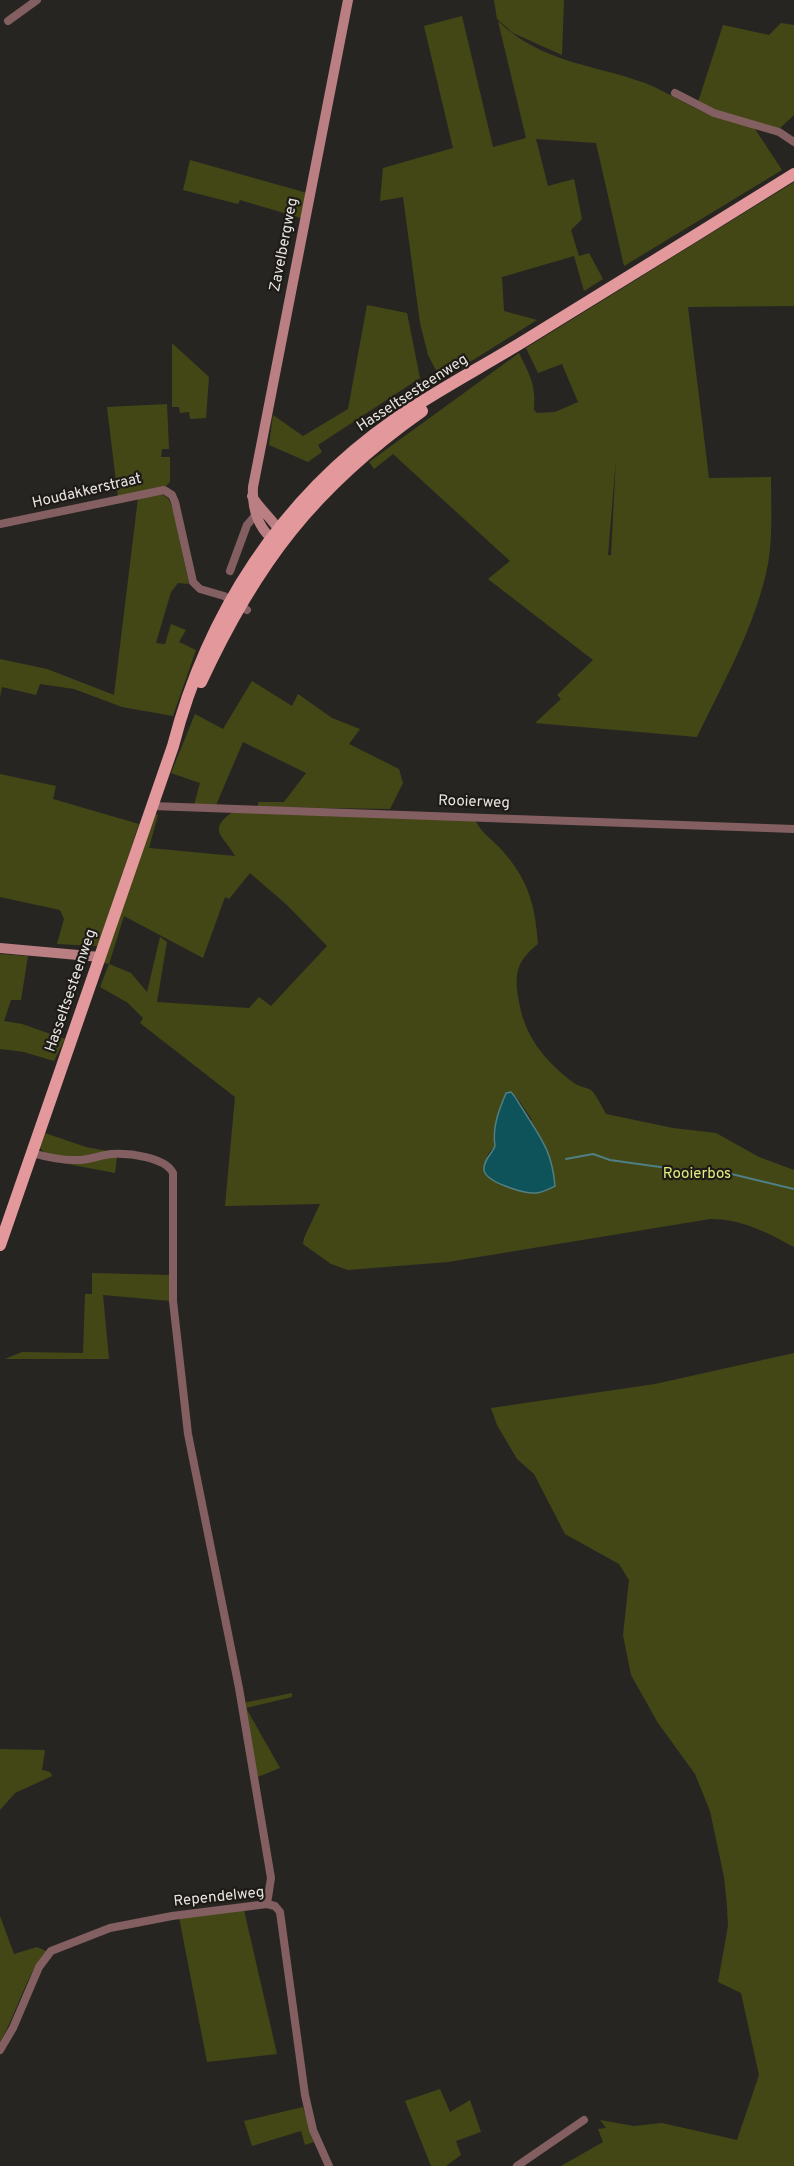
<!DOCTYPE html>
<style>
body{margin:0}
canvas{display:block;background:#272521}
</style>
<canvas width="794" height="2166"></canvas>
<script>
const ctx = document.querySelector('canvas').getContext('2d');
ctx.lineJoin = 'round';
function paint(path, color) { ctx.fillStyle = color; ctx.fill(path, 'evenodd'); }
function trace(path, color, width, dash) { ctx.strokeStyle = color; ctx.lineWidth = width; ctx.lineCap = dash ? 'butt' : 'round'; ctx.setLineDash(dash || []); ctx.stroke(path); }
function drawText(font, color, halo, rows, align = 'center') {
  ctx.font = font + ' Overpass,sans-serif'; ctx.lineWidth = 4.5; ctx.setLineDash([]); ctx.textBaseline = 'middle'; ctx.strokeStyle = halo; ctx.fillStyle = color; for (const [text, x, y, turn = 0] of rows) {
    ctx.save(); ctx.translate(x, y); ctx.rotate((+turn || 0) * Math.PI / 180); ctx.textAlign = isNaN(turn) ? turn : align; if (halo) ctx.strokeText(text, 0, 0); ctx.fillText(text, 0, 0); ctx.restore();
  }
}
paint(new Path2D(`
 M494,0H564L562,55L513,33L497,19Z
 M462,16L493,147L526,138L498,21C542,63 592,64 645,83C670,93 692,109 716,117C728,121 741,123 753,126L782,170L624,266L596,143L536,139L548,186L574,179L582,219L571,230L579,256L589,253L603,279L584,291L574,256L502,277L504,311L537,320L441,380L428,355L420,323L403,197L380,201L383,168L453,148L424,26Z
 M781,23L794,25V115L778,130L715,110L698,102L723,25L769,35Z
 M190,160L307,193L301,218L240,200L238,204L183,190Z
 M794,182V306L688,307L709,478L771,477C771,506 773,535 768,564C756,625 724,681 697,737L535,723L561,699L557,695L593,660L488,579L510,561L393,454L374,469L369,462L519,353C530,376 536,384 534,410L537,413L555,412L578,402L562,364L538,373L526,348ZM616,459L611,555H608Z
 M367,305L407,313L420,378L318,445L322,452L308,462L269,445L273,415L303,436L348,409Z
 M172,343L209,377L206,418L190,419L189,412L180,413L179,407H172Z
 M167,404L169,449H162L161,457H170V482L165,487L118,498L107,407Z
 M161,494L168,498L173,509L189,584L178,583L171,592L156,643L165,644L171,624L186,630L179,642L196,650L173,716L122,707L74,689L40,684L36,695L2,687L0,697V659L47,669L114,695L138,498Z
 M252,681L292,706L298,694L332,718L360,729L349,744L399,769L403,783L390,809L258,807V802H284L306,773L243,742L216,805H194L200,783L171,773L195,714L223,729Z
 M0,774L56,786L53,799L139,824L98,946L57,944L64,919L60,910L0,897Z
 M234,811L475,820C481,832 491,839 500,848C528,879 535,903 538,944C519,959 514,971 518,996C523,1034 543,1060 574,1083C579,1087 586,1087 591,1090C597,1096 602,1107 606,1114L673,1128L716,1133L759,1157L794,1170V1247C766,1232 742,1219 710,1219L448,1262L348,1270L331,1264L303,1244L304,1238L320,1204L225,1206L235,1097L140,1023L143,1018L128,1003L100,987L109,964L103,963L155,814L158,815L149,848L235,856C225,836 205,831 234,811ZM250,873L287,905L327,946L271,1006L259,997L249,1008L157,1002L167,942L160,937L147,992L131,973L109,964L124,916L203,958L225,897L229,899ZM506,1094L516,1096L532,1120L484,1170L488,1154L495,1146C492,1127 499,1110 506,1094Z
 M0,954L28,956L21,1000H11L4,1021L22,1024L65,1039L54,1061L24,1052L0,1049Z
 M45,1133L86,1147L113,1152L79,1158L46,1155L40,1148Z
 M117,1157L115,1173L62,1163Z
 M92,1273L169,1275L170,1301L103,1295L109,1359H5L22,1352L83,1353L85,1294H92Z
 M794,1353V2166H561L603,2142L598,2129L606,2128L600,2120L634,2126L662,2123L737,2140L759,2075L741,1993L718,1982L728,1926L727,1906L724,1877L710,1811L695,1774L658,1723L631,1675L623,1635L629,1580L619,1564L565,1534L534,1474L517,1459L497,1425L491,1408L655,1384Z
 M292,1693V1697L246,1708L280,1768L255,1778L243,1703Z
 M0,1749L45,1750L42,1770L50,1772L52,1776L15,1793L0,1810Z
 M244,1910L277,2054L207,2062L179,1917Z
 M0,1916L14,1954L37,1947L46,1951C25,1977 17,2013 0,2042Z
 M440,2089L450,2112L470,2100L481,2132L456,2141L461,2155L446,2166H431L405,2101Z
 M303,2107L314,2142L305,2145L301,2131L252,2146L244,2121Z`), '#434716');
const water = new Path2D(`
 M511,1092C516,1097 518,1102 522,1108C540,1137 552,1150 555,1186C549,1189 540,1194 533,1193C523,1193 485,1182 484,1170C483,1160 492,1154 495,1146C492,1127 499,1110 506,1093Z`);
paint(water, '#0f535a');
trace(water, '#507f83', 1.5);
trace(new Path2D(`
 M566,1159L593,1154L610,1160L717,1175L723,1172L794,1189`), '#507f83', 2);
trace(new Path2D(`
 M8,21L37,0
 M675,93L714,113L779,132L794,142
 M0,524L164,490L172,495L175,502L193,582L200,589L224,596L247,610
 M230,571L247,525L259,511
 M152,806L794,829
 M32,1153C46,1157 60,1160 74,1160C87,1161 99,1155 112,1154C129,1153 165,1157 173,1173V1301L188,1434L239,1688L271,1878L267,1904
 M0,2050L13,2028L39,1967L51,1951L110,1928L172,1916L267,1904L275,1906L280,1912L305,2095L313,2130L329,2166
 M517,2166L584,2120`), '#845f61', 8);
trace(new Path2D(`
 M252,496C261,512 278,522 282,539L271,538C256,524 252,507 253,487L348,0
 M0,948L100,957`), '#b97f82', 10);
trace(new Path2D(`
 M201,682C256,563 314,487 422,411
 M0,1245L173,746C207,614 281,499 394,420C437,390 484,366 529,338C617,284 706,229 794,174`), '#e3989c', 12);
drawText('15px', '#e7e5e2', '#1e1b17', [
 ["Zavelbergweg",285,245,-79],
 ["Hasseltsesteenweg",413,394,-33],
 ["Houdakkerstraat",87,492,-13],
 ["Rooierweg",474,803,2],
 ["Hasseltsesteenweg",72,991,-71],
 ["Rependelweg",219,1898,-6]
]);
drawText('15px', '#e2ec7c', '#1e1b17', [
 ["Rooierbos",697,1175]
]);
</script>
